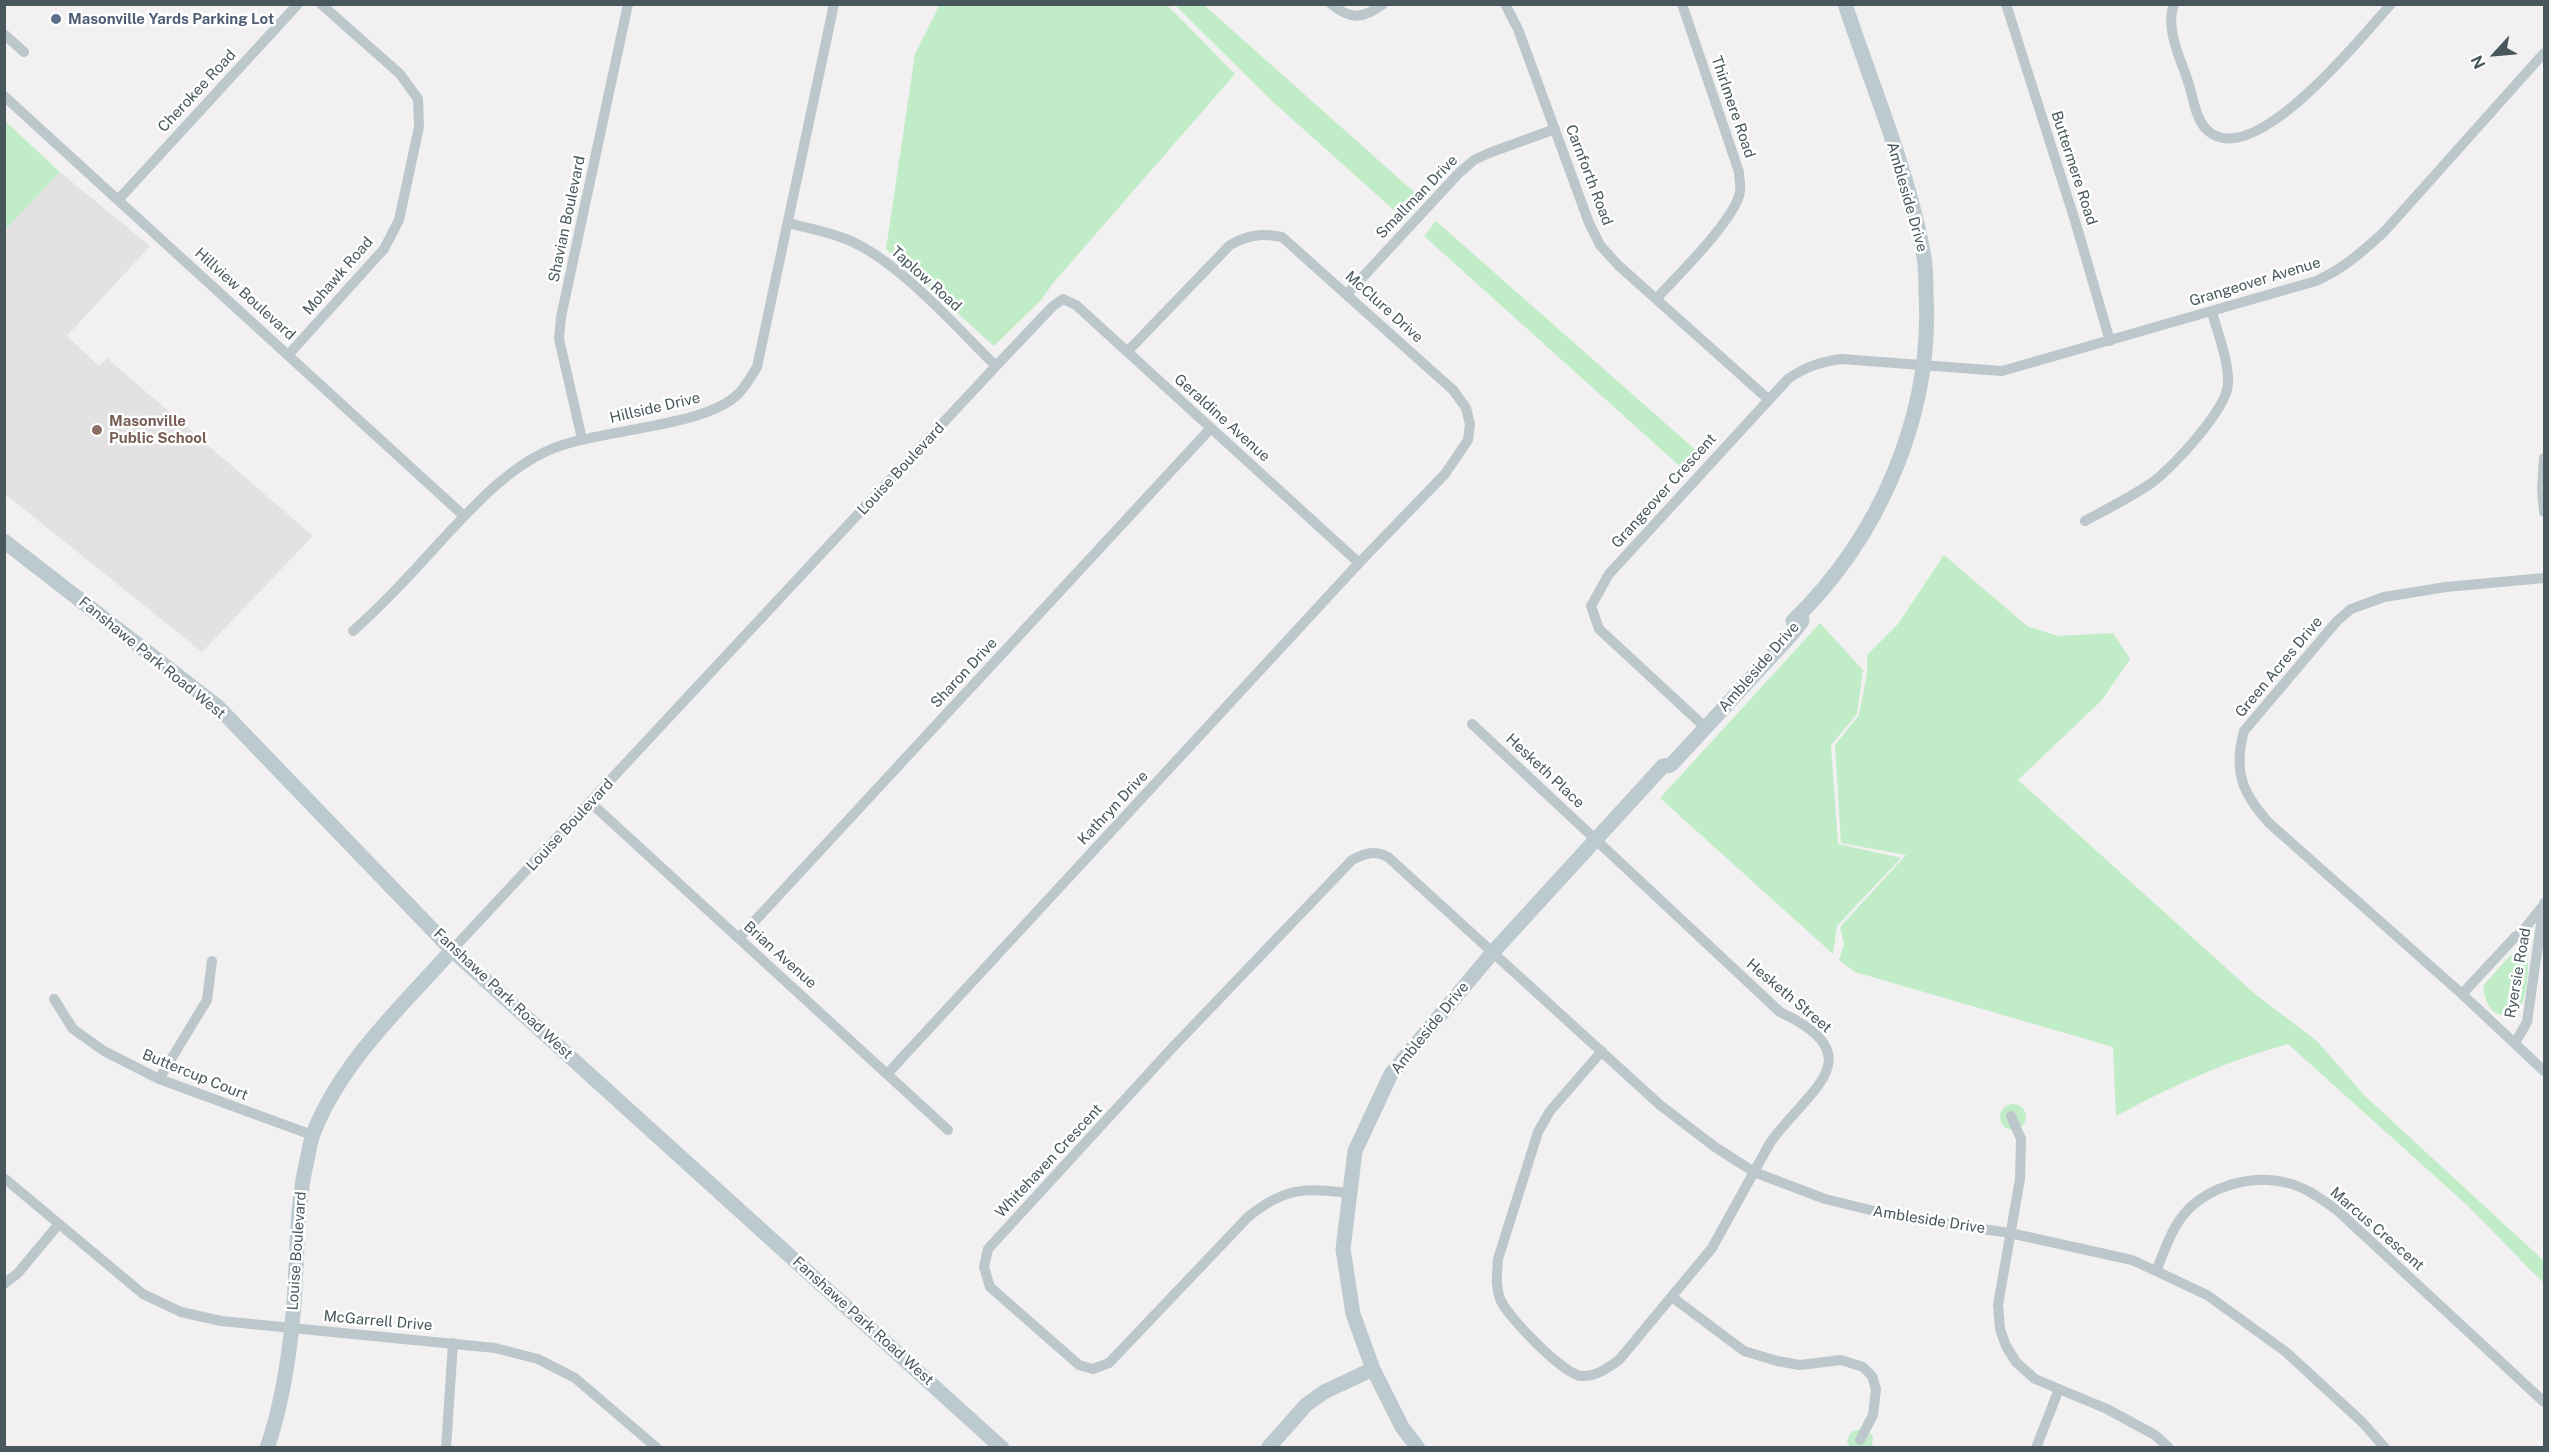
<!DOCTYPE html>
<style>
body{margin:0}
#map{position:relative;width:2549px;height:1452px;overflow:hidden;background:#f2f0f0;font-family:"Public Sans",sans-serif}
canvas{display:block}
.frame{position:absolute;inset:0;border:6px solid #48575c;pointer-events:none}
.north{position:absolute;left:2465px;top:24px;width:60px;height:60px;-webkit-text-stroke:4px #fff;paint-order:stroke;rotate:244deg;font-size:16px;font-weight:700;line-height:24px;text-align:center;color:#48575c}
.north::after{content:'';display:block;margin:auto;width:21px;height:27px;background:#48575c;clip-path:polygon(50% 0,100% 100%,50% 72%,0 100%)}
</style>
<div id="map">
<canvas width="2549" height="1452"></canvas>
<div class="frame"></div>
<div class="north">N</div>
</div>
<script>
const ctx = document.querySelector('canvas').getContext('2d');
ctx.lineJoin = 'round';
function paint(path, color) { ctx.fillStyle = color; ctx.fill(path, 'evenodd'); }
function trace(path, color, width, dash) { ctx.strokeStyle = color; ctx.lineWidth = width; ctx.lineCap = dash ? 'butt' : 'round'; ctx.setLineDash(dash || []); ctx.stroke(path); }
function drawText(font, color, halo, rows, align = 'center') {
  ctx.font = font + ' "Public Sans",sans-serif'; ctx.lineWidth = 5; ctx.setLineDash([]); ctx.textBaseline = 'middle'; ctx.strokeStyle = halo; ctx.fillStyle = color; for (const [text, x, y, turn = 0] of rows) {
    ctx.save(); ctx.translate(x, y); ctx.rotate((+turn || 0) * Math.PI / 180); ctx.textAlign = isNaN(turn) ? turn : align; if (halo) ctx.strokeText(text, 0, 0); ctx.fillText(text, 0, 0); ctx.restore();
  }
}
paint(new Path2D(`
 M60,172L150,246L67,336L99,366L107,358L313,536L202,652L5,494V230Z`), '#e3e1e1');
paint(new Path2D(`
 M940,4L1167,5L1235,74L1054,282L1041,300L994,346L886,249L915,54Z
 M1175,5H1204L1423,200L1405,220L1273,102Z
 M4,120L60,172L6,229L4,228Z
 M1436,221L1699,453L1684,470L1424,236Z
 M1944,555L2027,626L2058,636L2113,633L2130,659L2102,700L2018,780L2255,994L2317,1041L2365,1096L2544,1261V1283L2519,1259L2527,1248L2519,1258L2468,1206L2288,1044C2226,1061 2172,1086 2116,1116L2113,1047L1855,972L1839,960L1844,944L1840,927L1906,855L1841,843L1835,745L1859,715L1867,674V655L1898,624Z
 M1820,623L1863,670L1857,714L1831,745L1838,844L1901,858L1837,926L1833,954L1660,798Z
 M2523,948C2532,957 2527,993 2522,1004C2520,1008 2515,1012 2512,1013C2492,1021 2485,1002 2483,986L2508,958Z
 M2000 1117a13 13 0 1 1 26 0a13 13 0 1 1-26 0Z
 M1866,1429L1873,1436L1872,1446L1850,1447L1847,1442C1850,1430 1854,1430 1866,1429Z`), '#c0edc8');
trace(new Path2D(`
 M1331,4C1350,20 1364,19 1383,4
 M1505,4L1518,29L1589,223L1600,245L1618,265L1768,399
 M2006,4L2076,224L2110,341
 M2174,4C2164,30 2183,63 2190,88C2194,102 2196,119 2207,130C2253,174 2364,34 2391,4
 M4,34L24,52
 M4,96L464,516
 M119,199L298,4
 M789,223C810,229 835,233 855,243C904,267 956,327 996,366
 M1347,294L1458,174L1474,160L1489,153L1555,129
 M1656,299C1676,277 1737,218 1740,191C1741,185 1739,178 1739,172L1682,4
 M289,354L384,249L399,220L419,127L418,99L400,74L321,4
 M582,439L559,339L561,317L628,4
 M2544,458L2542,490L2544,512
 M2085,521C2107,509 2129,498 2150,484C2171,470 2227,409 2228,384C2229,360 2218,335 2212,312
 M2544,578L2446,587L2384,597L2351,609L2337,621L2244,731C2233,771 2242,793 2269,823L2462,994L2544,1071
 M353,631C388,600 419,565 451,530C480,500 507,470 545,452C594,428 705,429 739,393C746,386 752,375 757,367L834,4
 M1472,724L1780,1012C1876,1057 1807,1090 1770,1143L1712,1248L1619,1360C1608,1368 1596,1377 1581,1376C1563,1374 1509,1318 1501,1301C1495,1288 1497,1273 1498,1259L1538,1132L1550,1111L1602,1051
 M1706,728L1599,629L1591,606L1609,574L1788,379C1805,367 1820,362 1841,359L2002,371L2316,281C2343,269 2362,252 2384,232L2544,53
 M591,803L948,1130
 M739,938L1211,428
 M452,950L996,366L1053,306L1063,299L1076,305L1359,563
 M2462,994L2515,937C2525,932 2534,915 2543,906
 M54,999L73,1029L104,1051L159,1079L312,1135
 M2515,1043L2527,1022L2544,903
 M888,1073L1359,563L1445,474L1468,440L1470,424L1466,408L1453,390L1282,237C1261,233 1248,235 1230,245L1127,352
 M159,1079L207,1000L212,961
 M2011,1116L2021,1139L2020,1179L1998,1305L2000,1329L2006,1346L2016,1362L2035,1379L2107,1409L2155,1435L2169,1448
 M4,1178L143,1294L181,1312L221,1321L495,1348L538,1359L575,1378L657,1448
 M1349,1193C1304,1188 1285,1187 1248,1217L1109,1363L1093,1369L1079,1365L990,1287L984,1267L988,1249L1174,1046L1352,860C1366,853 1374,850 1388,857L1660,1105L1715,1147L1754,1172L1825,1199L1899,1217L2010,1233L2132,1260L2156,1271L2207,1295L2286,1352L2362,1422L2385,1448
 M2156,1271C2163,1255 2168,1238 2177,1224C2199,1188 2249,1173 2288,1183C2307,1188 2321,1199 2337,1210L2544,1402
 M4,1284L18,1273L58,1225
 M1672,1297L1744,1351L1777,1361L1800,1365L1841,1360L1863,1367L1872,1376L1876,1389L1873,1415L1860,1440
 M446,1448L453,1343
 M2036,1448L2059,1389`), '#bcc7cc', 10);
trace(new Path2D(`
 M4,541L218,707L452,950L1002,1448
 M1793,621C1880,537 1933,414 1926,293C1926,281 1926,268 1924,257C1909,172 1872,86 1845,4
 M267,1448C282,1405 289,1359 293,1314C298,1262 295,1211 307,1160C309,1152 310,1142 313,1134C341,1062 402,1006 452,950
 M1268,1448L1306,1405L1324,1392L1373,1369
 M1418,1448L1402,1427L1373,1369L1353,1314L1343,1249L1355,1151L1391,1074L1493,952L1663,766L1671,765L1791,635L1802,621L1801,615`), '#bccad0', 15);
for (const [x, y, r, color] of [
 [56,19,6,"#5c6f8a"],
 [97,430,6,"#8d6e63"]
]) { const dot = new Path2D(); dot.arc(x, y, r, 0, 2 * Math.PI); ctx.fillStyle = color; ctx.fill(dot); trace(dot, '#fff', 2); }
drawText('bold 15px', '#4e5e75', '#fff', [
 ["Masonville Yards Parking Lot",68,19]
], 'left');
drawText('15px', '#48575c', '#fff', [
 ["Cherokee Road",197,91,-47],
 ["Thirlmere Road",1733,107,71],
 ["Buttermere Road",2074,168,72],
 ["Carnforth Road",1589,175,69],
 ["Smallman Drive",1417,197,-46],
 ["Ambleside Drive",1907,197,74],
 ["Shavian Boulevard",567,219,-78],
 ["Mohawk Road",338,276,-49],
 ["Taplow Road",926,279,42],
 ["Grangeover Avenue",2255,282,-17],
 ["Hillview Boulevard",245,294,42],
 ["McClure Drive",1384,307,42],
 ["Hillside Drive",655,408,-13],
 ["Geraldine Avenue",1222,418,42],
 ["Louise Boulevard",901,469,-47],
 ["Grangeover Crescent",1664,491,-48],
 ["Fanshawe Park Road West",152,658,39],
 ["Ambleside Drive",1759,667,-49],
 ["Green Acres Drive",2279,667,-50],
 ["Sharon Drive",964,673,-47],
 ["Hesketh Place",1545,771,43],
 ["Kathryn Drive",1113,808,-47],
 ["Louise Boulevard",570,825,-47],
 ["Brian Avenue",780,955,42],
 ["Ryersie Road",2518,973,-80],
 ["Fanshawe Park Road West",503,994,43],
 ["Hesketh Street",1789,996,40],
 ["Ambleside Drive",1430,1028,-51],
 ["Buttercup Court",195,1075,22],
 ["Whitehaven Crescent",1049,1161,-47],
 ["Ambleside Drive",1929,1220,9],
 ["Marcus Crescent",2377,1229,41],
 ["Louise Boulevard",297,1251,-86],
 ["McGarrell Drive",378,1321,5],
 ["Fanshawe Park Road West",863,1321,42]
]);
drawText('bold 15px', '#785e54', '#fff', [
 ["Masonville",109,421],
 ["Public School",109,438]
], 'left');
</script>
